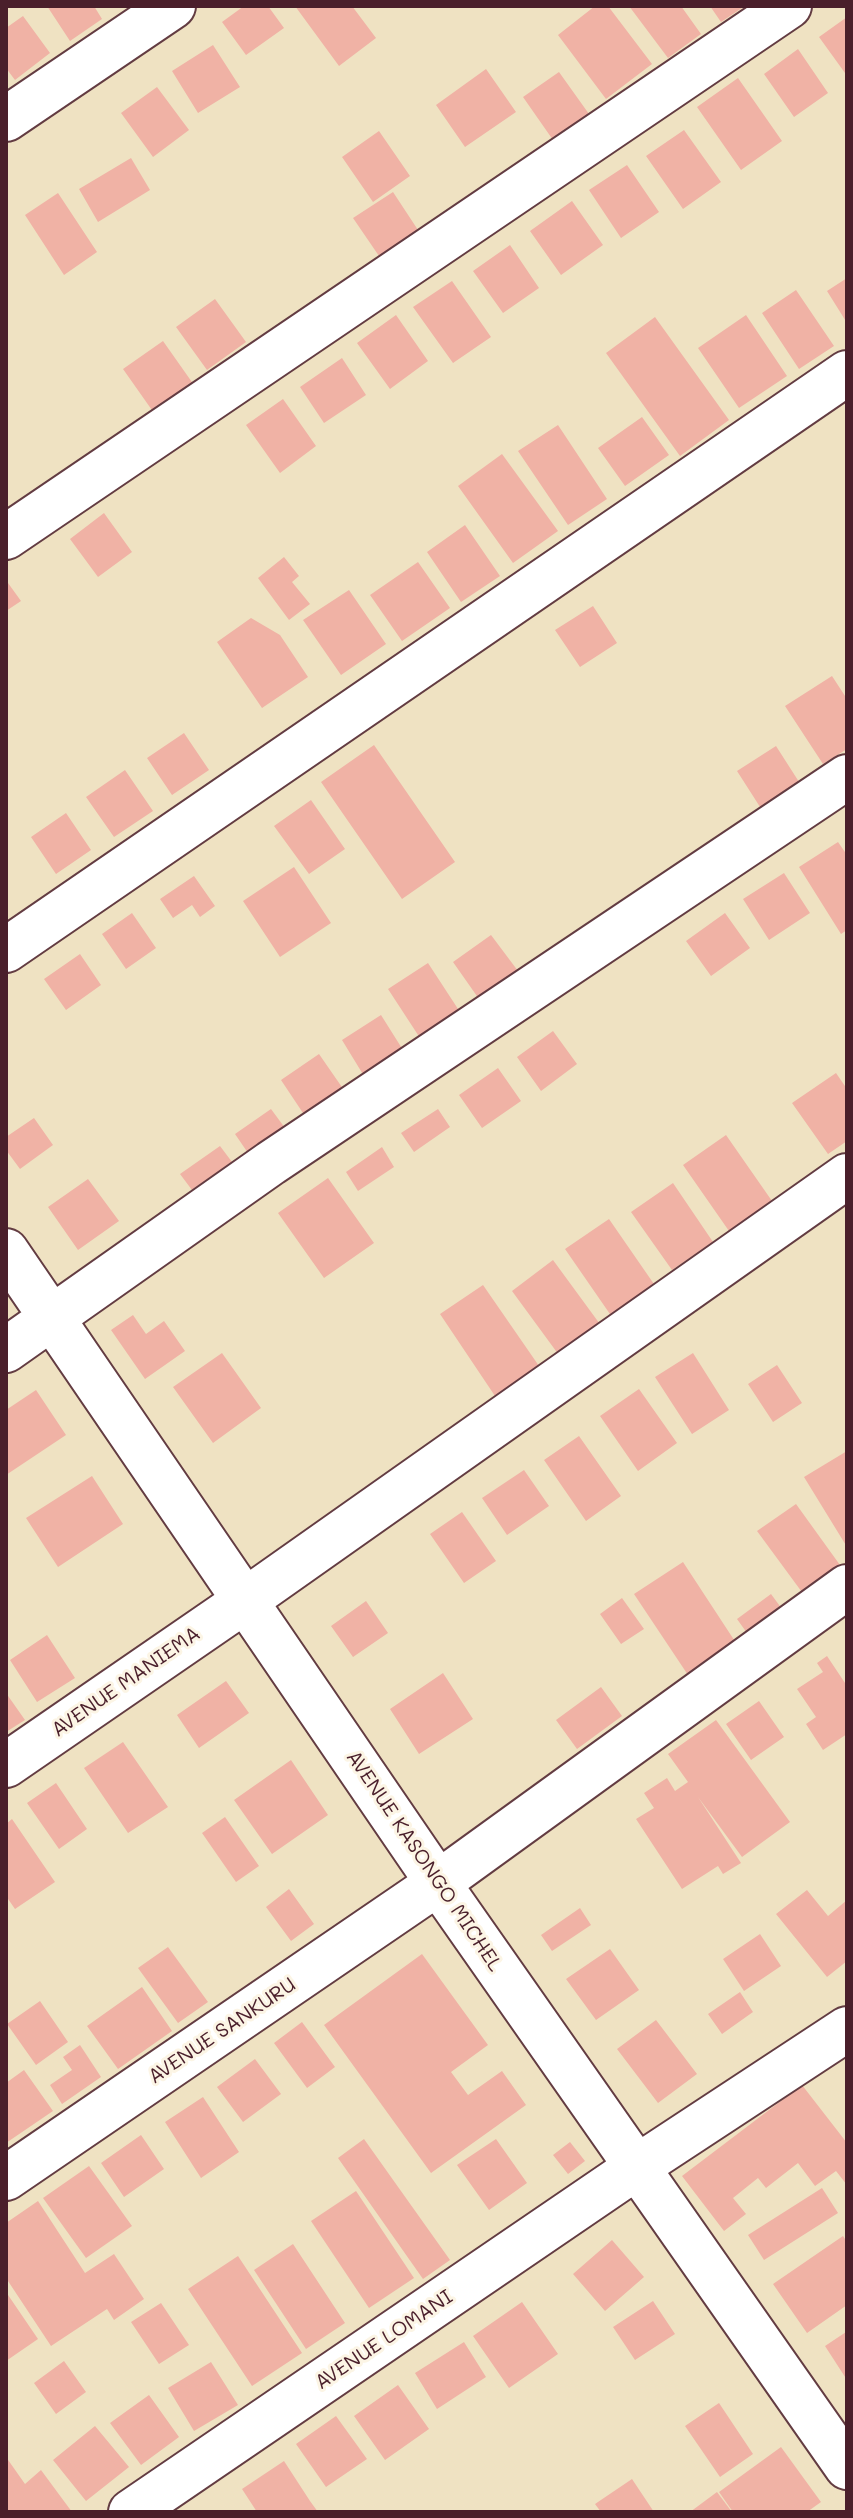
<!DOCTYPE html>
<style>
body{margin:0}
#map{position:relative;width:853px;height:2518px;overflow:hidden;background:#efe2c2;font-family:Mali,sans-serif}
canvas{display:block}
.frame{position:absolute;inset:0;border:8px solid #4a1f2b;pointer-events:none}
</style>
<div id="map">
<canvas width="853" height="2518"></canvas>
<div class="frame"></div>
</div>
<script>
const ctx = document.querySelector('canvas').getContext('2d');
ctx.lineJoin = 'round';
function paint(path, color) { ctx.fillStyle = color; ctx.fill(path, 'evenodd'); }
function trace(path, color, width, dash) { ctx.strokeStyle = color; ctx.lineWidth = width; ctx.lineCap = dash ? 'butt' : 'round'; ctx.setLineDash(dash || []); ctx.stroke(path); }
function drawText(font, color, halo, rows, align = 'center') {
  ctx.font = font + ' Mali,sans-serif'; ctx.lineWidth = 6; ctx.setLineDash([]); ctx.textBaseline = 'middle'; ctx.strokeStyle = halo; ctx.fillStyle = color; for (const [text, x, y, turn = 0] of rows) {
    ctx.save(); ctx.translate(x, y); ctx.rotate((+turn || 0) * Math.PI / 180); ctx.textAlign = isNaN(turn) ? turn : align; if (halo) ctx.strokeText(text, 0, 0); ctx.fillText(text, 0, 0); ctx.restore();
  }
}
paint(new Path2D(`
 M47,6H94L102,19L70,41Z
 M244,6H268L284,28L246,55L222,22Z
 M295,6H352L376,38L339,66Z
 M595,6H608L652,64L606,99L558,35Z
 M629,6H681L701,34L668,58Z
 M710,6H745L721,22Z
 M23,16L50,53L15,80L6,68V28Z
 M847,17V72L845,73L819,37Z
 M213,45L240,87L198,113L172,71Z
 M798,49L828,93L794,117L764,74Z
 M486,69L516,112L465,147L436,105Z
 M559,72L589,114L553,140L523,97Z
 M738,78L782,141L741,170L697,107Z
 M157,87L189,130L153,157L121,113Z
 M684,130L721,182L683,209L646,156Z
 M379,131L410,176L373,202L342,157Z
 M131,158L150,190L98,222L79,189Z
 M627,165L659,212L621,238L589,190Z
 M393,192L418,230L379,256L353,218Z
 M58,193L97,252L64,275L25,215Z
 M572,201L603,245L561,275L530,231Z
 M510,245L539,288L503,313L473,271Z
 M847,278V323L827,291Z
 M452,281L491,337L453,363L413,307Z
 M796,290L834,346L799,369L762,313Z
 M215,299L246,342L207,370L176,327Z
 M396,315L428,361L390,389L357,343Z
 M746,315L787,376L739,408L698,348Z
 M655,317L729,420L680,456L606,353Z
 M163,341L194,385L154,413L123,369Z
 M342,358L366,395L324,423L300,387Z
 M283,399L316,446L280,473L246,425Z
 M642,417L669,455L625,486L598,448Z
 M558,425L607,499L568,525L518,451Z
 M502,454L558,531L513,563L458,486Z
 M104,513L132,552L98,577L70,539Z
 M465,525L500,576L461,602L427,552Z
 M284,557L299,576L292,582L310,604L289,620L258,578Z
 M418,562L450,608L402,641L370,595Z
 M8,583L21,601L6,611V584Z
 M349,590L386,644L341,675L303,620Z
 M593,606L617,643L580,667L555,630Z
 M251,618L280,635L308,677L262,708L217,642Z
 M832,676L847,699V749L823,764L785,706Z
 M184,733L209,770L172,795L147,758Z
 M374,745L455,862L402,899L321,782Z
 M776,746L801,785L762,810L737,771Z
 M125,770L153,811L114,837L86,797Z
 M311,800L345,849L309,874L274,826Z
 M66,813L91,850L56,874L31,837Z
 M838,842L847,855V930L841,934L799,867Z
 M294,867L331,923L280,957L243,901Z
 M784,873L810,913L769,940L743,899Z
 M194,876L215,906L200,917L192,905L173,918L160,899Z
 M132,913L156,948L126,969L102,934Z
 M725,913L750,948L711,976L686,941Z
 M491,935L518,971L479,999L453,962Z
 M80,954L101,985L66,1010L44,979Z
 M428,963L460,1012L420,1038L388,989Z
 M381,1015L403,1050L364,1076L342,1040Z
 M553,1031L577,1064L541,1091L517,1057Z
 M319,1054L346,1093L307,1119L281,1080Z
 M498,1068L521,1101L482,1128L459,1095Z
 M836,1073L847,1089V1141L828,1154L792,1103Z
 M271,1109L285,1128L248,1153L235,1134Z
 M438,1109L450,1127L414,1152L401,1133Z
 M34,1118L53,1145L20,1169L6,1150V1137Z
 M726,1135L772,1201L729,1231L683,1165Z
 M220,1146L232,1162L192,1190L180,1174Z
 M382,1147L394,1167L358,1191L346,1172Z
 M328,1178L374,1243L324,1278L278,1213Z
 M88,1179L119,1221L78,1250L48,1207Z
 M673,1183L713,1242L672,1270L631,1212Z
 M609,1219L656,1287L612,1317L565,1249Z
 M553,1260L605,1331L564,1362L512,1291Z
 M483,1285L539,1366L495,1396L440,1314Z
 M133,1315L146,1334L164,1321L185,1351L145,1379L111,1330Z
 M222,1353L261,1408L213,1443L173,1387Z
 M693,1353L729,1410L692,1434L655,1377Z
 M777,1365L802,1403L773,1422L748,1384Z
 M639,1389L677,1443L638,1471L600,1416Z
 M36,1390L66,1435L6,1475V1410Z
 M579,1436L621,1496L586,1521L544,1460Z
 M847,1451V1547L804,1477Z
 M524,1470L549,1506L507,1535L482,1498Z
 M92,1476L123,1524L58,1567L26,1518Z
 M796,1504L845,1572L807,1599L757,1531Z
 M462,1512L496,1561L464,1583L430,1534Z
 M683,1562L740,1649L692,1681L634,1594Z
 M771,1594L782,1609L747,1633L737,1619Z
 M622,1598L644,1629L621,1644L600,1614Z
 M366,1601L388,1633L353,1657L331,1626Z
 M47,1635L75,1678L37,1702L10,1660Z
 M827,1656L847,1686V1734L823,1750L806,1724L816,1717L797,1689L823,1672L817,1663Z
 M443,1673L473,1719L419,1754L390,1709Z
 M226,1681L249,1713L199,1748L177,1715Z
 M601,1687L622,1716L577,1749L556,1720Z
 M6,1693L25,1720L6,1732Z
 M759,1701L784,1737L751,1760L726,1724Z
 M716,1720L790,1822L742,1857L698,1797L741,1863L723,1874L718,1866L682,1889L636,1819L654,1808L644,1793L667,1778L675,1791L688,1782L668,1754Z
 M123,1742L168,1807L128,1833L84,1768Z
 M291,1760L328,1815L272,1854L234,1800Z
 M56,1783L87,1829L59,1849L27,1803Z
 M225,1817L259,1866L236,1882L202,1833Z
 M12,1819L55,1882L15,1909L6,1896V1824Z
 M289,1889L314,1924L291,1941L266,1907Z
 M807,1890L828,1916L847,1900V1961L827,1977L776,1914Z
 M580,1908L591,1925L552,1951L541,1935Z
 M760,1934L781,1966L744,1991L723,1959Z
 M168,1947L208,2002L178,2023L138,1968Z
 M610,1949L639,1990L596,2020L566,1979Z
 M422,1954L488,2045L451,2072L468,2095L502,2071L526,2105L431,2173L324,2025Z
 M142,1987L172,2031L118,2069L87,2026Z
 M740,1992L753,2012L722,2034L708,2014Z
 M40,2001L68,2042L36,2065L7,2024Z
 M656,2020L697,2074L658,2103L617,2049Z
 M302,2022L335,2067L307,2088L274,2043Z
 M80,2045L101,2077L62,2104L50,2085L72,2070L63,2057Z
 M255,2059L281,2094L243,2122L217,2087Z
 M24,2070L53,2111L6,2143V2083Z
 M802,2085L847,2143V2185L836,2171L815,2186L798,2163L766,2188L758,2178L733,2198L746,2214L724,2231L682,2176Z
 M203,2097L239,2152L201,2178L165,2122Z
 M141,2135L164,2169L124,2197L101,2163Z
 M364,2139L450,2260L423,2279L338,2158Z
 M496,2139L527,2183L489,2210L457,2165Z
 M570,2142L585,2161L568,2174L553,2155Z
 M89,2166L132,2226L86,2258L43,2198Z
 M822,2188L838,2213L764,2260L748,2235Z
 M356,2191L414,2278L369,2308L311,2221Z
 M38,2201L85,2273L114,2254L144,2299L114,2320L107,2309L51,2346L6,2278V2223Z
 M843,2236L847,2242V2305L807,2333L773,2284Z
 M612,2240L644,2277L605,2311L573,2274Z
 M293,2244L345,2323L306,2349L254,2270Z
 M238,2256L302,2353L252,2386L188,2289Z
 M6,2292L38,2339L6,2361Z
 M653,2301L675,2334L635,2360L613,2327Z
 M522,2302L558,2354L509,2388L473,2336Z
 M161,2303L189,2345L159,2364L131,2322Z
 M846,2332L847,2334V2380L825,2346Z
 M464,2342L486,2377L437,2409L415,2373Z
 M64,2361L86,2392L56,2414L34,2383Z
 M211,2362L238,2405L194,2431L168,2388Z
 M398,2385L429,2429L385,2460L354,2416Z
 M149,2395L179,2437L141,2465L110,2423Z
 M719,2403L753,2454L720,2477L685,2426Z
 M336,2416L367,2459L326,2487L296,2444Z
 M95,2426L129,2467L86,2501L53,2460Z
 M781,2447L821,2502L807,2512H733L719,2492Z
 M6,2457L25,2484L41,2470L72,2512H6Z
 M284,2461L310,2501L318,2512H257L242,2489Z
 M632,2479L654,2512H601L595,2504Z
 M717,2492L732,2512H690Z`), '#f0b2a5');
const minor = new Path2D(`
 M6,119L173,6
 M6,537L789,6
 M6,950L847,373
 M6,1251L438,1883L847,2467
 M6,1350L271,1163L847,777
 M6,1765L246,1600L847,1176
 M6,2178L438,1883L847,1587
 M131,2512L637,2167L847,2029`);
trace(minor, '#633c42', 48);
trace(minor, '#fff', 44);
drawText('20px', '#4a1f2b', '#fcf5e5', [
 ["AVENUE MANIEMA",126,1682,-35],
 ["AVENUE KASONGO MICHEL",424,1861,56],
 ["AVENUE SANKURU",222,2031,-34],
 ["AVENUE LOMANI",384,2340,-34]
]);
</script>
